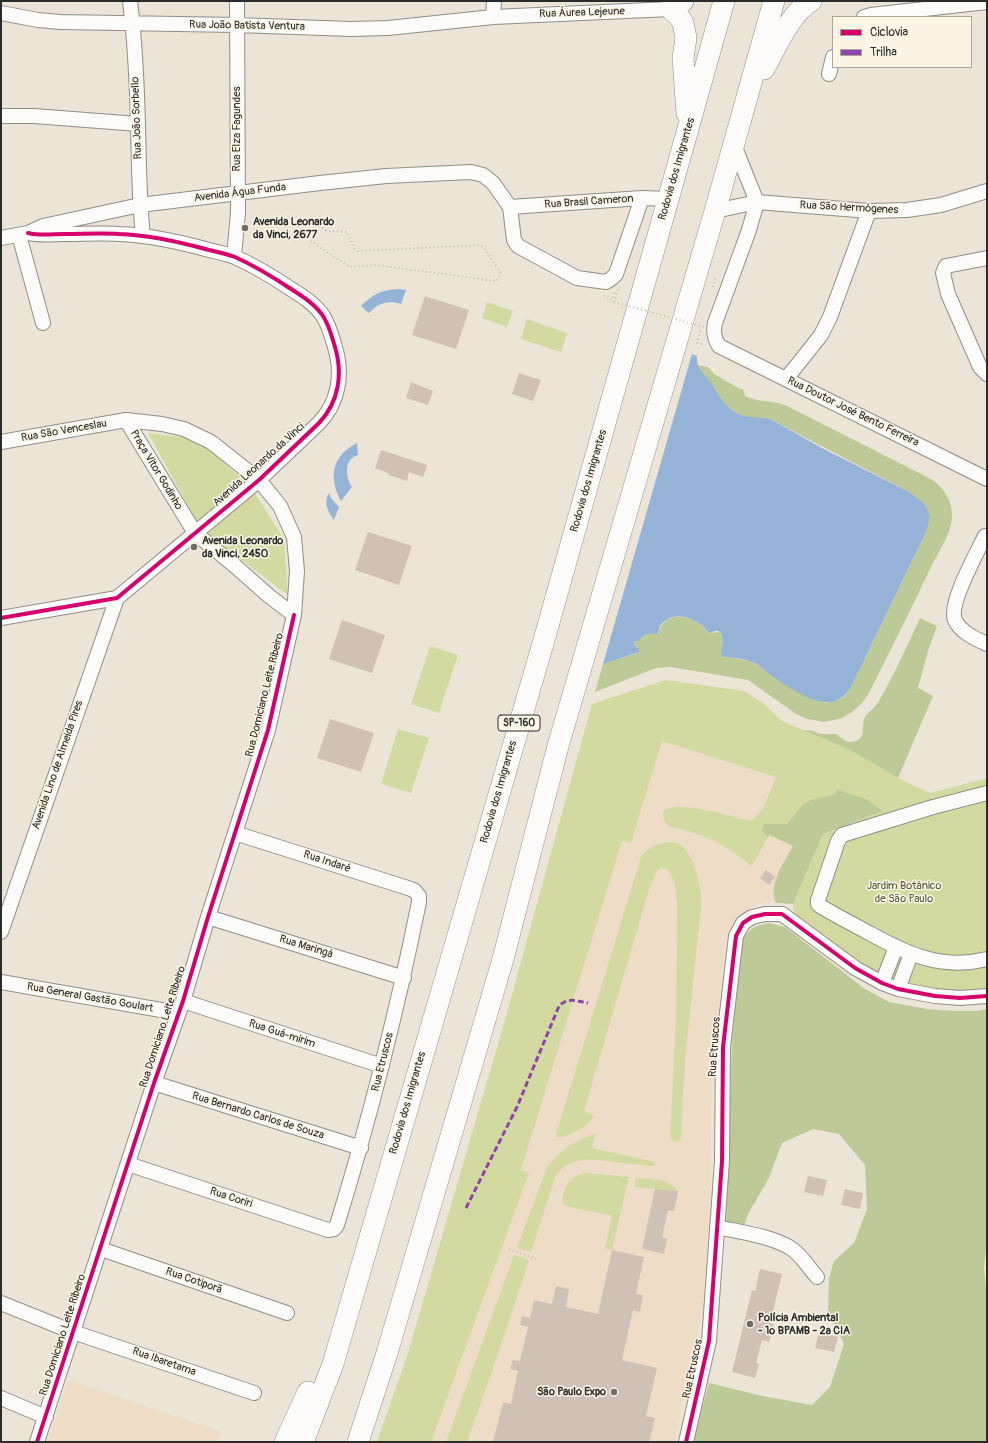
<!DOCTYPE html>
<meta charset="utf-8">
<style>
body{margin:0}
#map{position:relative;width:988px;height:1443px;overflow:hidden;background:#ece4d6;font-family:Pangolin,sans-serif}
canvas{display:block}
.frame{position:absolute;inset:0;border:2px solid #2b2b2b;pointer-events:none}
.legend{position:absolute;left:832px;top:16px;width:140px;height:52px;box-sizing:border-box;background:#fcf5e5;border:1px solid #a8a49b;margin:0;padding:5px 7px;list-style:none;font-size:12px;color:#2b2b2b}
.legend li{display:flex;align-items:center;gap:8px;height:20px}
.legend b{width:20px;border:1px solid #a8a49b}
</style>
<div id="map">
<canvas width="988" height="1443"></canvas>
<div class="frame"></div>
<ul class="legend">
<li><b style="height:5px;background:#d6006c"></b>Ciclovia</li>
<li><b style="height:5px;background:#8e44ad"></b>Trilha</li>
</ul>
</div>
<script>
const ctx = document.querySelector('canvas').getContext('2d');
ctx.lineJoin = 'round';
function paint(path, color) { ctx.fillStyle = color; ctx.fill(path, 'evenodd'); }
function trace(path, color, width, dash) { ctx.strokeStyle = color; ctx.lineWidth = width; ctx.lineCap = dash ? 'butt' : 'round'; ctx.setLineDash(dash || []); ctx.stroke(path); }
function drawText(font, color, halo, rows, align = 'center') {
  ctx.font = font + ' Pangolin,sans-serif'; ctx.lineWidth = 3; ctx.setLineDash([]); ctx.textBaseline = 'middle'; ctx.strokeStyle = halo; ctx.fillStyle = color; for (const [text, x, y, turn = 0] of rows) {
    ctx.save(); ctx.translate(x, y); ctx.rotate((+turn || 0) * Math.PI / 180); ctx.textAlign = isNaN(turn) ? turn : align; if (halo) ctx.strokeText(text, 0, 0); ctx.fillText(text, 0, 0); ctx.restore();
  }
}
paint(new Path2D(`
 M666,680L744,691L764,704L782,721L852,751L898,778L930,793L824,834L793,904L769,902L753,906L735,922L726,937L712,1075L710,1207L703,1307L675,1442H377L408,1353L505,1020L592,704Z
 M68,1380L221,1432L216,1442H48Z`), '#edddc7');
paint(new Path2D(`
 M487,302L513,311L507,327L482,318Z
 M527,319L567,333L561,352L521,339Z
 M148,433L198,439L250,486L284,539L288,595L201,529Z
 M430,646L458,655L439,713L411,704Z
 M666,680L744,691L764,704L782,721L852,751L898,778L930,793L987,778V992L905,987L876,975L798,921L794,914L793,904L823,834L883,811L836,790L835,794L833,795C809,799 802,804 787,824H764L762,827L763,834L768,837L753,864L751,866C727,844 699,832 668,826L664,820L663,812C674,797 734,818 752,821L763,809L776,777L662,741L631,843L622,841L521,1170L529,1173L431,1442H377L408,1353L505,1020L592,704Z
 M398,729L429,738L411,793L381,784Z
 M668,842C671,842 674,842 677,843C692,848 700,881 701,895C702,903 701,910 700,917L685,1060L681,1139L678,1142H674L670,1137L676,1020L677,905C676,893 676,879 667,869L661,868L657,871L650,886L584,1111L594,1116C589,1125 567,1139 557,1137L556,1134L641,857C647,847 657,844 668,842Z
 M596,1134L592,1148L655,1162L654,1165L651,1166C639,1165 626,1163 614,1162C593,1159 567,1155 555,1178L531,1252L517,1248L547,1167C559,1151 577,1138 596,1134Z
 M587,1173L629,1177L612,1250L605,1248L612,1216L566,1206L563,1204C561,1188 571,1174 587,1173Z
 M636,1178C650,1179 670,1178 678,1191L634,1187Z
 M514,1255L529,1260C509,1321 489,1382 467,1442H446Z`), '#d3daa1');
paint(new Path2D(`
 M697,365L708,367L714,374L740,389H743L745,396C757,402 771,400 785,405L931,479C944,488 953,501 952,517C952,532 939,551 932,565C912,608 890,650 869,693L862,703L852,712L842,718L825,722L807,719L796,714L748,680L671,667L656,668L595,692L603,664L637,653L639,649L634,645L635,641H640C643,632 651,634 658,634C666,606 695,616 709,633L720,632C724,639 722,648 722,656L750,661L763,668L775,679L825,703L839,700L845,696L851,687L927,530L919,499L909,492L772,420C763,417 754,419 745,416C727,412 720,396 710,382C706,376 701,372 697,365Z
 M920,618L937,626L928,651L918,688L933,696L898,778L852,751L803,730L813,731L820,734H836C843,739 848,745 858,740C866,735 861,725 865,717C869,711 876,707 879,701C894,675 907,646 920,618Z
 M836,789L868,800L883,811L823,834L793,904L776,903C768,883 784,863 793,846L770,835L768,837L761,831L764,824H787L803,804L811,800L835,794Z
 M769,923L785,927L865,989L889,1002L927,1009L954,1011H977L987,1009V1243L984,1267L987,1300V1442H693L709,1383L762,1396L812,1405L830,1387L844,1344L828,1311L829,1278L834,1261L854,1243L867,1209L865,1165L839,1134L813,1129L782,1143L769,1178L749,1212L743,1229L726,1225L732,1043L742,940C750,928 754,926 769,923Z`), '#bdca98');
paint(new Path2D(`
 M399,289L406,290L401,304C388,300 378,303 369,313L361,306C374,294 380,290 399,289Z
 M692,354L697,356C697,359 697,362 698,365C700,371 705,375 709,380C718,392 724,408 739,414C750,419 762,416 772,420L822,448L909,492C925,503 933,509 927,530L851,687C836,712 813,702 792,689C786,686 780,682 774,678C767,672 761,666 752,662C743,658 731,658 721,656C722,651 725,632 718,631C716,630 711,633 709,633C698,619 674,608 661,625C659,627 659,631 658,634C651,634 643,632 640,641H635L634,645L639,649V652L603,664Z
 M357,443L358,455C344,459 345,476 352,487L341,501C328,477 332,456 357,443Z
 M329,493L331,498L339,507L334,520C328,511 323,502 329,493Z`), '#94b3d7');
paint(new Path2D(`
 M425,296L469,310L456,349L412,335Z
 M519,373L541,380L533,401L512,394Z
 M411,382L433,391L428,405L406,398Z
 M381,450L427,465L423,477L409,472L407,481L389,475L388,473L375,468Z
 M368,532L412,546L399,585L355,570Z
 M342,620L385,635L372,673L329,659Z
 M330,719L374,733L361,772L317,758Z
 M766,870L775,877L769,885L760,878Z
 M808,1176L827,1180L823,1196L804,1192Z
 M655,1189L678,1191L674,1211L668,1210L662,1237L667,1239L664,1254L642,1249Z
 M845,1189L863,1193L860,1209L841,1205Z
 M612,1250L644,1257L636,1294L643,1295L640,1312L633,1310L622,1360L657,1368L646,1416L655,1418L649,1442H493L503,1402L511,1404L518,1371L510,1369L513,1360L520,1361L528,1327L520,1325L522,1316L530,1318L534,1300L552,1304L556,1286L569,1289L566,1307L598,1314Z
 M760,1269L782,1274L770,1323L774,1324L769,1342L762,1340L756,1363L759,1364L755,1378L732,1372L752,1290L755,1291Z
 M819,1332L838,1337L834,1352L815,1348Z`), '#d0c1b8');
const minor = new Path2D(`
 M130,1C135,42 137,84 138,126C139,163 139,199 143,236
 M1,13L38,20L60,22L237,25L351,29L388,28L493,17L671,9
 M493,17L494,1
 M864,17L871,15L987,2
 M829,74L833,57
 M1,116H34L138,124
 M734,145L757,202L749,230L715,323C713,332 714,338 719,346L987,479
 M510,207L642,198L668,199
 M715,211L757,202L869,211L907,210L941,205L987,191
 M19,235L43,323
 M1,238L28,233L43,226L140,205L320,183L386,176L471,172L483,175L493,183L510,207L514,240L518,246L577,278L606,282L612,278L616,274L642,198
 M234,256L238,213L237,1
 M987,258L946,266L943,273L948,294L980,367L987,374
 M786,379L821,335L830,317L869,211
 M126,420L162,424L184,429L211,442L259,480L280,506L294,537L297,571L294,615L269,596L234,565L195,533Z
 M1,442L126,420
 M985,536C977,553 948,604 955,620C960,632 976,639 987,644
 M1,618L117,598L259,480L319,423C339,402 343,374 335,347C332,337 329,325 323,316C315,304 302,296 291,289C273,277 255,266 235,257C227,254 218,252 209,250C180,242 150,235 119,234C101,233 83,234 65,234C52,234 41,236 28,233
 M987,793L933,807L842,835L838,841L818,900V904L820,906C837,916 854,925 871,934C909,955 943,970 987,959
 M208,917L404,978
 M1,932L117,598
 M1,982L178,1013
 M882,983L896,947
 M898,989L911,954
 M183,1001L382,1066
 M154,1083L361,1148
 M128,1164L328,1230L334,1229L337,1225C370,1118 397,1011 419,902V896L415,891L411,889L235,833
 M717,1227C739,1232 773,1236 792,1249C802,1256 809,1268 817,1277
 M101,1249L287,1313
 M1,1303L73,1332L254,1393
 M1,1398L46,1417
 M37,1442L154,1083L183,1001L208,917L268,730L294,615
 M686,1442L709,1341L722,1161L723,1047L736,936L743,923L752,917L765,914H782L855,968L882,983L898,989L935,996L960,998L987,996`);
const highway = new Path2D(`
 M683,1L671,9L678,15L683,23L686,38L683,58L687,113
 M764,69C775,49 791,12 811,1
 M285,1442L308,1392
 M303,1442L333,1364L544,640L724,1
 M358,1442L387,1353L503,959L558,746L715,211L774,1`);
trace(minor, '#918d86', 16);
trace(highway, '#918d86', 22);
trace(new Path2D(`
 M315,224L327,231L347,232L355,249L358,251L480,245L485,250L500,272L499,278L496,281L376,265L350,267L297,232L296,228L299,226Z
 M713,287L715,279L718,280
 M604,295L612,300L614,293
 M614,302L618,289
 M700,331L697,343L704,345
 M509,1249L536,1259`), '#bdbcba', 2, [1, 3]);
trace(minor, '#fcfbf9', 14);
trace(highway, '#fcfbf9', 21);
trace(new Path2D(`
 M614,302L704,327`), '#bdbcba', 2, [1, 3]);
trace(new Path2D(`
 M466,1208L517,1107L559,1006C568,997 577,1001 588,1003`), '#8e44ad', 3, [6, 3]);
trace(new Path2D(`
 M1,618L117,598L259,480L319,423C339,402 343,374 335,347C332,337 329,325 323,316C315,304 302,296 291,289C273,277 255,266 235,257C227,254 218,252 209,250C180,242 150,235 119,234C101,233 83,234 65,234C52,234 41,236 28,233
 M37,1442L154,1083L183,1001L208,917L268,730L294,615
 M686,1442L709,1341L722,1161L723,1047L736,936L743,923L752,917L765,914H782L855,968L882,983L898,989L935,996L960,998L987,996`), '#d6006c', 4);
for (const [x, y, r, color] of [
 [245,228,4,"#6f6c67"],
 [194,547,4,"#6f6c67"],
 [750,1324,4,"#6f6c67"],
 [614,1392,4,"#6f6c67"]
]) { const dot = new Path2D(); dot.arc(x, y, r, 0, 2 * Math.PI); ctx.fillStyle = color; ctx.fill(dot); trace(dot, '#fcf5e5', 1.5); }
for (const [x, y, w] of [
 [519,723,42]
]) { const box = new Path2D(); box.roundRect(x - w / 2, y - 8, w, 16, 3); ctx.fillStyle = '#fcf5e5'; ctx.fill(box); trace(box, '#2b2b2b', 1); }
drawText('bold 10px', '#2b2b2b', null, [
 ["SP-160",519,723]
]);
drawText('11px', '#2b2b2b', '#fcf5e5', [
 ["Rua Áurea Lejeune",582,13,-2],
 ["Rua João Batista Ventura",247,26,1],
 ["Rua João Sorbello",137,118,-92],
 ["Rua Elza Fagundes",237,129,-90],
 ["Rodovia dos Imigrantes",677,169,-74],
 ["Avenida Água Funda",240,193,-7],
 ["Rua Brasil Cameron",589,202,-4],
 ["Rua São Hermógenes",849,208,3],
 ["Rua Doutor José Bento Ferreira",853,412,26],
 ["Rua São Venceslau",64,431,-10],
 ["Avenida Leonardo da Vinci",259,465,-42],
 ["Praça Vitor Godinho",156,470,59],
 ["Rodovia dos Imigrantes",589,481,-74],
 ["Rua Domiciano Leite Ribeiro",265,695,-76],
 ["Avenida Lino de Almeida Pires",58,765,-71],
 ["Rodovia dos Imigrantes",499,792,-74],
 ["Rua Indaré",327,862,18],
 ["Rua Maringá",306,947,17],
 ["Rua General Gastão Goulart",90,998,10],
 ["Rua Domiciano Leite Ribeiro",163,1027,-72],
 ["Rua Guá-mirim",282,1034,18],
 ["Rua Etruscos",715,1047,-86],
 ["Rua Etruscos",383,1062,-76],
 ["Rodovia dos Imigrantes",408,1103,-74],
 ["Rua Bernardo Carlos de Souza",258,1116,17],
 ["Rua Coriri",231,1198,18],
 ["Rua Cotiporã",194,1281,19],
 ["Rua Domiciano Leite Ribeiro",63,1335,-72],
 ["Rua Ibaretama",164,1362,19],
 ["Rua Etruscos",693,1369,-78]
]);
drawText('bold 11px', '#2b2b2b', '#fcf5e5', [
 ["Avenida Leonardo",253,222],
 ["da Vinci, 2677",253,235],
 ["Avenida Leonardo",202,541],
 ["da Vinci, 2450",202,554],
 ["Polícia Ambiental",758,1318],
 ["- 1º BPAMB - 2ª CIA",758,1331],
 ["São Paulo Expo",606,1392,"right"]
], 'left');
drawText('11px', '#50553e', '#fcf5e5', [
 ["Jardim Botânico",904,886],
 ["de São Paulo",904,899]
]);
</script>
